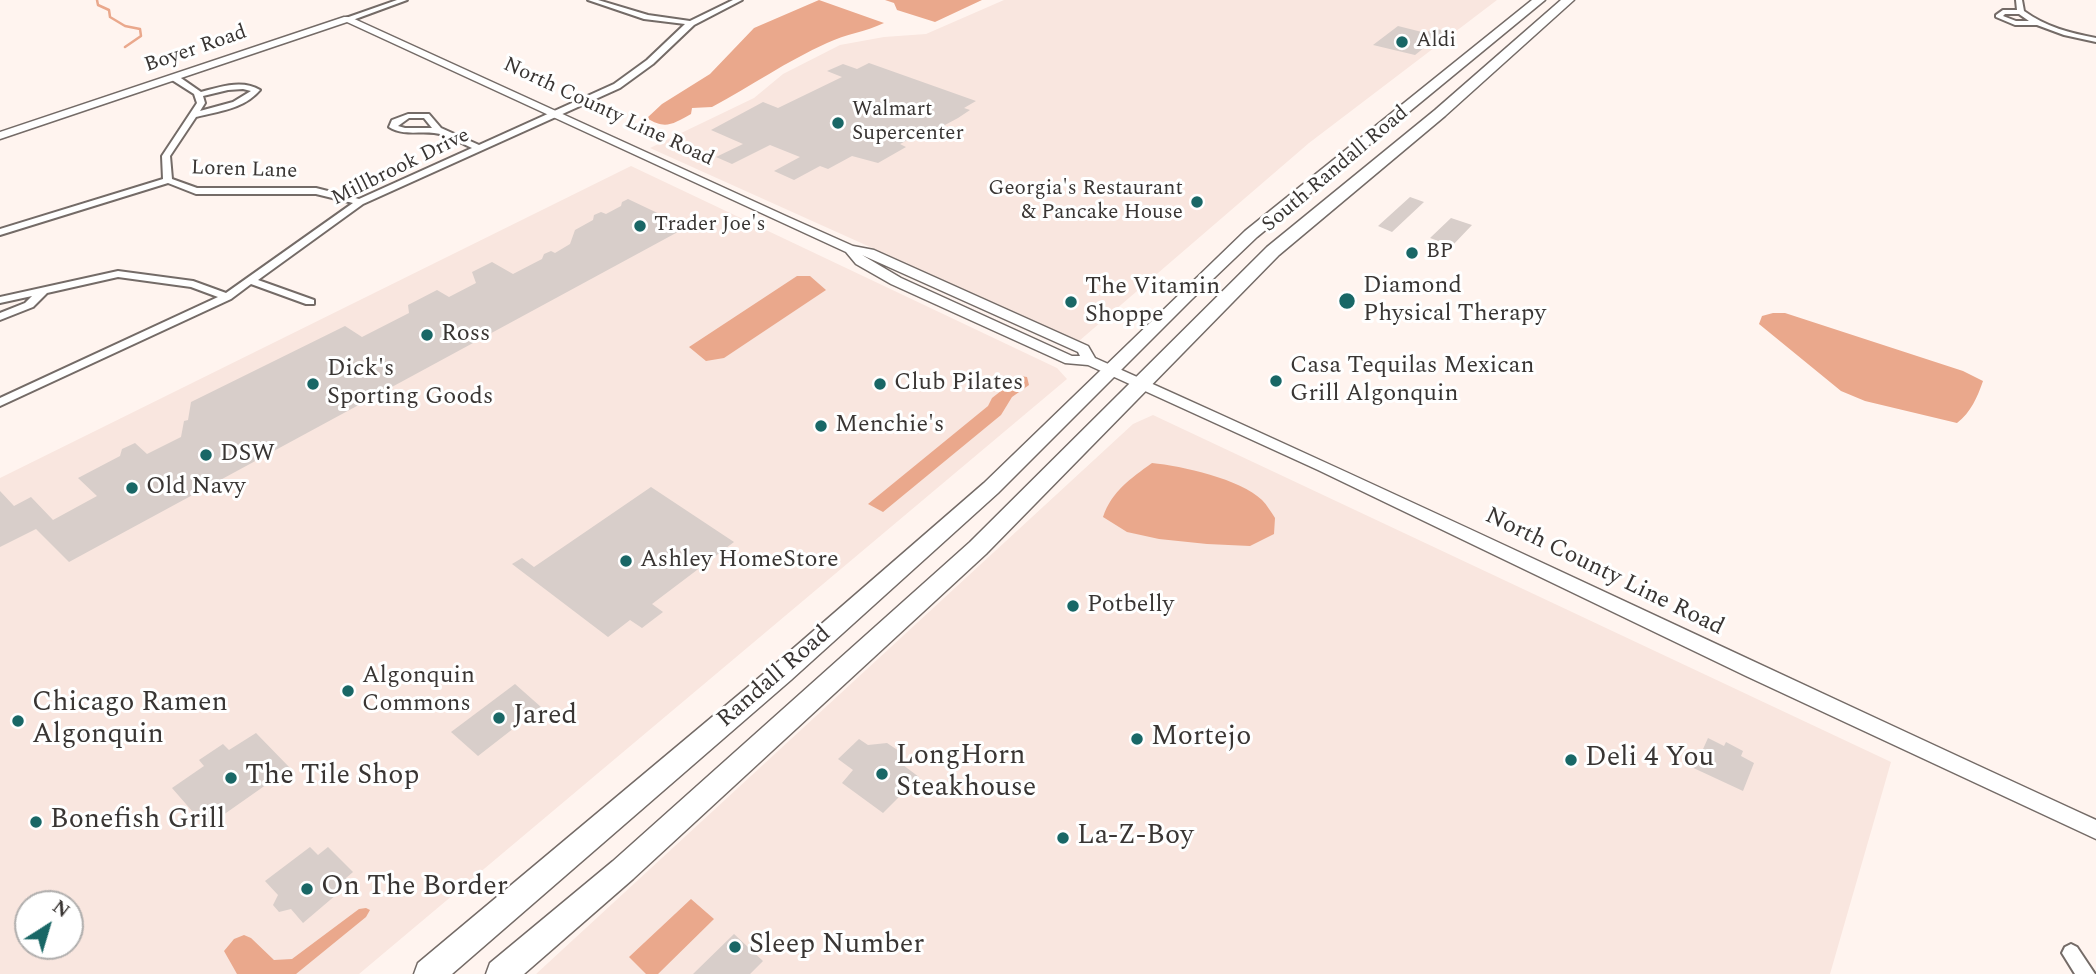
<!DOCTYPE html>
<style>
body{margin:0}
#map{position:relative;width:2096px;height:974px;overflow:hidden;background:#fff4ef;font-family:Spectral,serif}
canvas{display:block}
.north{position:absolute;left:14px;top:890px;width:70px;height:70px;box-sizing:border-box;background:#fff;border:2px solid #b0aead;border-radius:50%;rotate:37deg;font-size:19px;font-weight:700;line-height:28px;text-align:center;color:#393533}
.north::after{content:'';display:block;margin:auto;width:24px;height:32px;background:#196766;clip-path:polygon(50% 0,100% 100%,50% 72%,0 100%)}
</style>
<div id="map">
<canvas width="2096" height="974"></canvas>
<div class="north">N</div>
</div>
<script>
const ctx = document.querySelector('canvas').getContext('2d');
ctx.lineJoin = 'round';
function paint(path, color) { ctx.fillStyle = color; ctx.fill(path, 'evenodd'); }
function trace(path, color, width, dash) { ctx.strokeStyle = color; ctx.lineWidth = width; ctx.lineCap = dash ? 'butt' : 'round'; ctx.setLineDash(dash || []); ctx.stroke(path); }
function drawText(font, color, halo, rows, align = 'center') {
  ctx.font = font + ' Spectral,serif'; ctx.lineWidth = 6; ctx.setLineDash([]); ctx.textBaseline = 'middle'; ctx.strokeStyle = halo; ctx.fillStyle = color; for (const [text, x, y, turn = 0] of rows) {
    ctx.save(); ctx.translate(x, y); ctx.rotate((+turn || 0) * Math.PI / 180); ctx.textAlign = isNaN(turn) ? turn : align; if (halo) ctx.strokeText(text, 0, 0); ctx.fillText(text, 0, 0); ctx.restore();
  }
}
paint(new Path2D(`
 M1004,0H1497L1309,143L1079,341L650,148L754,98L783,74L840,45L884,37L926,34Z
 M631,166L1057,368L1067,379L359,974H0V478ZM28,904H70V946H28Z
 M1153,415L1891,762L1830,974H536L1133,424Z`), '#f9e6df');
paint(new Path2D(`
 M819,0L884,23C865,32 846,34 827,43C787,61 751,86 712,107L692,108L691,114C673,124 665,130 647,118L662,104L710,74L754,28Z
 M885,0H982L935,22L897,10L894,3Z
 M797,276H810L826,290L724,358L706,361L689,347Z
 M1773,313H1785L1963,371L1983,381C1977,398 1971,412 1957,423L1865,401L1841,391L1759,324L1762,316Z
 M1020,376L1027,377L1029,385L1012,397L1001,415L883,512L868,504L988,406L992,398Z
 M1152,463C1182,466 1240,479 1262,500C1267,505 1271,512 1275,518L1274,534L1250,546L1207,544L1159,539L1127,532L1103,517C1112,491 1130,479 1152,463Z
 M691,899L714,919L658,974H646L629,957Z
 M366,908L370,910L366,917L296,974H237L224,951L234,939L244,935L251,938L274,960L292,959L359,909Z`), '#eaa88c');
trace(new Path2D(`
 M97,0L98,5L109,10L110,17L125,26L140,29L141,36L125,47`), '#eaa88c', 2.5);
paint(new Path2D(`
 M1398,26L1426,33L1433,28L1445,31L1415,55L1373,45Z
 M869,63L976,101L964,108L970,110L958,118L932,132L926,130L900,144L906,147L878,163L852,156L828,169L820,166L794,180L774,171L800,157L770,145L732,164L716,157L743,144L711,130L763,102L778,108L842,77L827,71L843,64L857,69Z
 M1410,197L1424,202L1392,232L1378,226Z
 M628,199L687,227L69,562L36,529L0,547V491L14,506L31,497L53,520L97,496L78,478L120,456L122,449L135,443L147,454L181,437L184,421L188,420L191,402L345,326L362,337L409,313L408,305L437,290L449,297L476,283L472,272L492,262L513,274L542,259L544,254L551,251L555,253L570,244L575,230L593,220L594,215L601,212L606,214L621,206L622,202Z
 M1451,218L1472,225L1452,246L1430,238Z
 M651,487L734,542L652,604L663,612L642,628L630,620L608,637L512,564L522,558L534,567Z
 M515,684L541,707L478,756L451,732Z
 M256,733L290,768L206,827L172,788L204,766L199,760L223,744L229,750Z
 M1708,738L1724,746L1726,742L1743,751L1741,756L1754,763L1743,791L1687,765L1691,754L1699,758Z
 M859,739L868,745L887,743L905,755L899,762L919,777L883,813L842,783L853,770L838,759Z
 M310,847L318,855L328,847L353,872L346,878L350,883L303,923L291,909L279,912L273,905L278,895L265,881Z
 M734,934L763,961L750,974H693Z`), '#d8ceca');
const minor = new Path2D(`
 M397,0H407L350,21L343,19Z
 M588,0H598L648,15L690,21L733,0H742L694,25L653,64L620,88L363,204L258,280L314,300V304H306L251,284L231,299L0,406V398L218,297L191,287L118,277L47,293L33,307L0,320V313L25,303L32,296L0,303V297L118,271L193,281L226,293L353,203L316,194H196L168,183L0,235V229L163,179L162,156L197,103L194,94L172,80V76H178L201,92C220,87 242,79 260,90C244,109 219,111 196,117L170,156L172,179L197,188H316L359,199L472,148C461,143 447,134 434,133C418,131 404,136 389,127L392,120L408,114H429L441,128L479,145L614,84L647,60L685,24L644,19ZM243,89L251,91L233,102L200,111L205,103L203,96L228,90ZM409,118H424L432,128H405L398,126Z
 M2016,0H2022L2024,11C2046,27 2070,33 2096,38V42L2064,35L2037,25H2015L1996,17V15L2003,10H2017ZM2005,14H2019L2029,21H2016L2003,16Z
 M2071,944L2077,947L2095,974H2075L2062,953L2065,947Z`);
const tertiary = new Path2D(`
 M344,17H350L788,217L853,246L874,250L1088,346L1095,358C1431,508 1762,667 2096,820V839L1746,676L1318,470L1088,365L1065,363L891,284L856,264L846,252L347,22L0,139V132ZM862,255L1078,352L1080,356H1072L901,278Z`);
const primary = new Path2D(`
 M1532,0H1545L1257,237L1191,300L998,493L791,680L452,974H414L418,963L773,666L984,483L1245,231Z
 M1561,0H1574L1445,116L1279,255L986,554L633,879L524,974H486L490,963L613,861L970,542L1267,247L1435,110Z`);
trace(minor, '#746b67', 4);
trace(tertiary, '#746b67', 3);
trace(primary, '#746b67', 3);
paint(minor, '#fff');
paint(tertiary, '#fff');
paint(primary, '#fff');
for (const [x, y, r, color] of [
 [1402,42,7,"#196766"],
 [838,123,7,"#196766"],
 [1197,202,7,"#196766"],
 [640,226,7,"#196766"],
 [1412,253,7,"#196766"],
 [1347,301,9,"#196766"],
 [1071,302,7,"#196766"],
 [427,335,7,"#196766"],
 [1276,381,7,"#196766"],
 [313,384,7,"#196766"],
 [880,384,7,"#196766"],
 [821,426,7,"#196766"],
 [206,455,7,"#196766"],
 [132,488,7,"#196766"],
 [626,561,7,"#196766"],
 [1073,606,7,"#196766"],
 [348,691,7,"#196766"],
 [499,718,7,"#196766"],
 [18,721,7,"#196766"],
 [1137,739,7,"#196766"],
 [1571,760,7,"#196766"],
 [882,774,7,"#196766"],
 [231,778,7,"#196766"],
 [36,822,7,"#196766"],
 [1063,838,7,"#196766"],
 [307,889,7,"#196766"],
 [735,947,7,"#196766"]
]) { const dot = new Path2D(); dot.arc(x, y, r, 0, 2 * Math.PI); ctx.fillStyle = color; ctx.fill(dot); trace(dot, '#fff', 2.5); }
drawText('21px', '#393533', '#fff', [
 ["Aldi",1416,42],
 ["Walmart",852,111],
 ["Supercenter",852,135],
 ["Georgia's Restaurant",1183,190,"right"],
 ["& Pancake House",1183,214,"right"],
 ["Trader Joe's",654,226],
 ["BP",1426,253]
], 'left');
drawText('21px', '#393533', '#fff', [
 ["Boyer Road",196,50,-19],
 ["North County Line Road",608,113,25],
 ["Millbrook Drive",401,168,-26],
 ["South Randall Road",1336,170,-40],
 ["Loren Lane",244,171,2]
]);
drawText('24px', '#393533', '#fff', [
 ["Diamond",1363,287],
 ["Physical Therapy",1363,315],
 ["The Vitamin",1085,288],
 ["Shoppe",1085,316],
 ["Ross",441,335],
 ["Casa Tequilas Mexican",1290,367],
 ["Grill Algonquin",1290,395],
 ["Dick's",327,370],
 ["Sporting Goods",327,398],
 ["Club Pilates",894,384],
 ["Menchie's",835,426],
 ["DSW",220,455],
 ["Old Navy",146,488],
 ["Ashley HomeStore",640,561],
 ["Potbelly",1087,606],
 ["Algonquin",362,677],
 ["Commons",362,705]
], 'left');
drawText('24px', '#393533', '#fff', [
 ["North County Line Road",1604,573,26],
 ["Randall Road",775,678,-41]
]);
drawText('28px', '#393533', '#fff', [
 ["Chicago Ramen",32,705],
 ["Algonquin",32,737],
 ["Jared",513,718],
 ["Mortejo",1151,739],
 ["LongHorn",896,758],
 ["Steakhouse",896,790],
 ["Deli 4 You",1585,760],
 ["The Tile Shop",245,778],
 ["Bonefish Grill",50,822],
 ["La-Z-Boy",1077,838],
 ["On The Border",321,889],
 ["Sleep Number",749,947]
], 'left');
</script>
